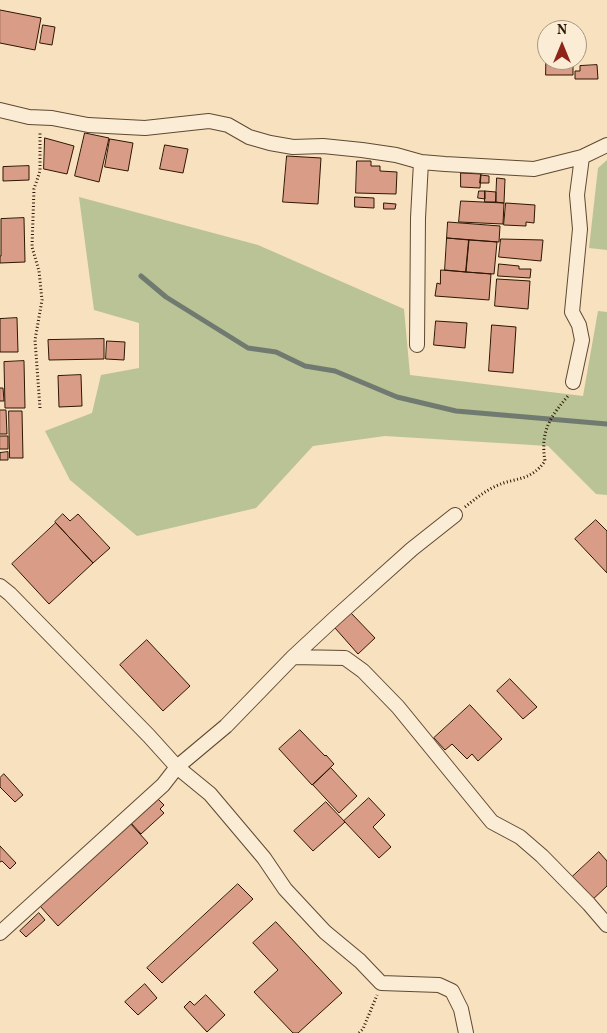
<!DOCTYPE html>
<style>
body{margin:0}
#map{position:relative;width:607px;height:1033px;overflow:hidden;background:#f7e1bf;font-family:Vollkorn,serif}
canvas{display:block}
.north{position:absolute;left:537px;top:20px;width:50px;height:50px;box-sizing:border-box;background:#faecd5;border:1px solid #a89681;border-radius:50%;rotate:0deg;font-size:14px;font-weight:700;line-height:20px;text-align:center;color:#2e1603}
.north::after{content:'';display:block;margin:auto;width:18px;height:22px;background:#8f2418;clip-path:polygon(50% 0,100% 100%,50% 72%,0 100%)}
</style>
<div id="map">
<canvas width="607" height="1033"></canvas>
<div class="north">N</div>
</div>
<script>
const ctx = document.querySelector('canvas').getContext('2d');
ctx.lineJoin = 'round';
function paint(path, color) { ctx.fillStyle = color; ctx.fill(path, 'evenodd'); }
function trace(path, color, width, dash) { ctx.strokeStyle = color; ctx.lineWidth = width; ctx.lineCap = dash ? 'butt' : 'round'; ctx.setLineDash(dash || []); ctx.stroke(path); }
paint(new Path2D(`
 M607,160V250L589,248L598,168Z
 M79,197L258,245L404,309L410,375L583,396L598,311L607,312V495L596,494L548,446L385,436L313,446L256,508L137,536L70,480L45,431L92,413L101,375L139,368V323L94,310Z`), '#b9c395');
trace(new Path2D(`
 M141,276L166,297L248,348L276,352L305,366L335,371L397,397L456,411L607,424`), '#717a70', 5);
const building = new Path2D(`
 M0,10L41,18L35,50L0,43Z
 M43,25L55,27L52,45L40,43Z
 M546,53L547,60H573V75H546Z
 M597,65L598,79H575V71H580V66Z
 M85,133L109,138L99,182L75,176Z
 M45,138L74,146L67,174L44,169Z
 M110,139L133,143L128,171L105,167Z
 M165,145L188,149L183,173L160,169Z
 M287,156L321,158L318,204L283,202Z
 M357,161H371V166H380V171L397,172L396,194L356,193Z
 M29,166V180L3,181V167Z
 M461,173L481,174L480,188L461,187Z
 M481,175L489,176V183H480Z
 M497,178L505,179L504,203L496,202Z
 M479,191H485V199L478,198Z
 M485,191L496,192V202H485Z
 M355,197L374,198V208L355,207Z
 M461,201L504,203L503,224L459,222Z
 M384,203L396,204L395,209H384Z
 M506,203L535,205L534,223L526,222V226L504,225Z
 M24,218L25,262L0,263V256H1V219Z
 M448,222L500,226L499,242L447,238Z
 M447,238L469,240L466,272L445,270Z
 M501,239L543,240L541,261L499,257Z
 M469,240L497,242L494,274L466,272Z
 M499,264L519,266V269H531L530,278L498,276Z
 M441,270L491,274L489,300L435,296L437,283L440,284Z
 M497,279L530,281L528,309L495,306Z
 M17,318L18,352H0V319Z
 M436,321L467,323L465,348L434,345Z
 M492,325L516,327L513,373L489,371Z
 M104,339V359L49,360L48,340Z
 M107,341L125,342L124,360L106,359Z
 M24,361L25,408H5L4,362Z
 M81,375L82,406L59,407L58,376Z
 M0,388H3L4,401H0Z
 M0,410H6L7,434H0Z
 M9,411H22L23,458H10Z
 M0,436H8V449H0Z
 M8,452V460H0V453Z
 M63,514L70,521L78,514L110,548L93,563L55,522Z
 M596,520L607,531V573L575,539Z
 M56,523L93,563L49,604L12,564Z
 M351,613L375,638L358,654L335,628Z
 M147,640L190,686L163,711L120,665Z
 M510,679L537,707L523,719L497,691Z
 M470,705L502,739L478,761L472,754L467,759L452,744L445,750L434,738Z
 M300,730L325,756L326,755L334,764L312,785L279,749Z
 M331,768L357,796L339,813L313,785Z
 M4,774L23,795L15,802L0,787V778Z
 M157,798L164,805L160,809L164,813L141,834L130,822Z
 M369,798L385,815L373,827L391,847L379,858L344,821Z
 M326,802L345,822L313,851L294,831Z
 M130,823L148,843L58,926L40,906Z
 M0,846L16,863L10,869L2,861L0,862Z
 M599,852L607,861V886L590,902L569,880Z
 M238,884L253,899L162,983L147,968Z
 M39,913L45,920L26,937L20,931Z
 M276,922L342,993L298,1033H293L254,992L278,970L253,943Z
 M145,984L157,998L138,1015L125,1002Z
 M206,995L225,1015L207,1032L184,1007L190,1001L194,1005Z`);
paint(building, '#d99c86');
trace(building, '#2e1603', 1);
const street = new Path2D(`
 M0,110L29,117L52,118L88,125L145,128L209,121L228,125L249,137L270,143L293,147L323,146L362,150L396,155L421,162L445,164L534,169L582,157L607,145
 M417,345L418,218L421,162
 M573,382L582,340L579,325L572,312L580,229L577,195L582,157
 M0,586L10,594L149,736L177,767L210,794L264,858L285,889L325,932L360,961L381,983L439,985L452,991L461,1009L466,1033
 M293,657L345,658L363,671L398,707L492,822L520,837L542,856L589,904L607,925
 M0,933L163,785L177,767L226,726L293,657L335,618L412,549L455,515`);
trace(street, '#604932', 16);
trace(new Path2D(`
 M40,408L35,340L42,300L39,271L32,247L34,189L40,171V131
 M465,507C475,499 485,491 496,486C515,477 530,482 545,461C540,432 550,417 568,396
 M359,1033L363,1029L377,995`), '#2e1603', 3, [1, 2.5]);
trace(street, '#faecd5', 14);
</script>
